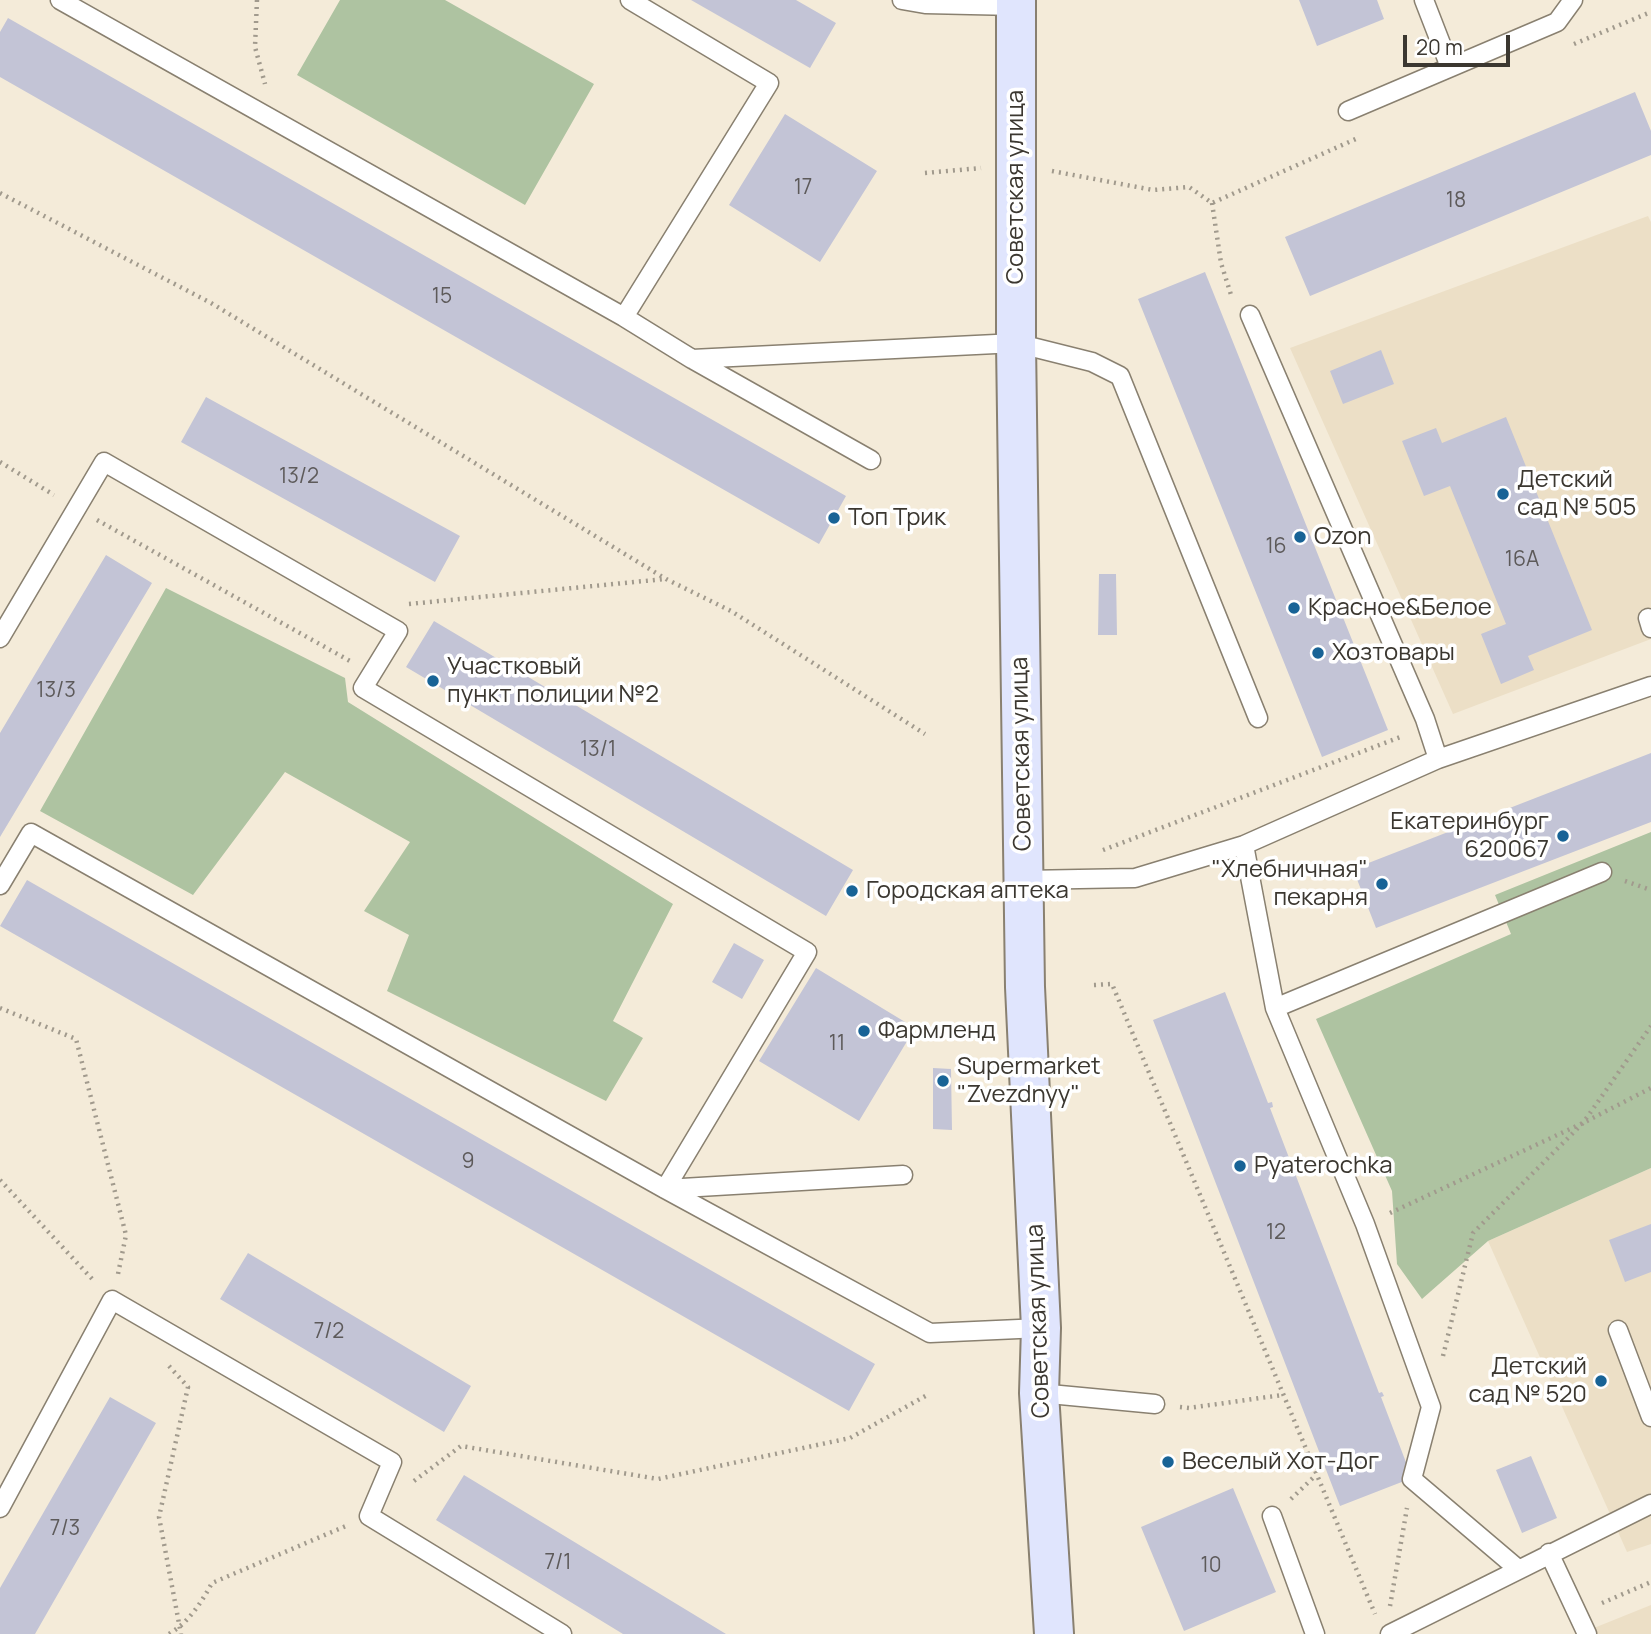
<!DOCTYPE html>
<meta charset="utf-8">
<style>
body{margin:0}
#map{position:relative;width:1651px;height:1634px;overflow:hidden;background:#f4ebd9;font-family:Manrope,sans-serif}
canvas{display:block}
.scale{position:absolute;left:1403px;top:35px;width:107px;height:32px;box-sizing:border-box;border:4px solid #3b3730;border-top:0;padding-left:9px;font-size:21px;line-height:24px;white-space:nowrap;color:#3b3730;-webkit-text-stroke:5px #fff;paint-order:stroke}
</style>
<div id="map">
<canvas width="1651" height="1634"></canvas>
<div class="scale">20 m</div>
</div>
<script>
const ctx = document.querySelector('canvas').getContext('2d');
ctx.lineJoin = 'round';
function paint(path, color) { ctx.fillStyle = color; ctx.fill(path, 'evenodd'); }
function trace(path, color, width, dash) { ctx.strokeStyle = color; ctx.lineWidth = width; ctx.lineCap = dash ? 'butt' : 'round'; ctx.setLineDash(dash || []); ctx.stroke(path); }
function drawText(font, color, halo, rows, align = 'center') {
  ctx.font = font + ' Manrope,sans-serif'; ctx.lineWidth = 7; ctx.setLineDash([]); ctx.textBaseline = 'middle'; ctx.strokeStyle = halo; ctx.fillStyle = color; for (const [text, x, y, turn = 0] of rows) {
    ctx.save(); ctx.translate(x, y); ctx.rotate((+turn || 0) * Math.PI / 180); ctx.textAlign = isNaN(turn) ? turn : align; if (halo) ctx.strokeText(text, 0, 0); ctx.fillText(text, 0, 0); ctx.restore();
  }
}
paint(new Path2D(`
 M1648,216L1651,222V639L1453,714L1290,348Z
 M1651,1168V1544L1627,1552L1488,1241Z
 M1651,1605V1634H1579Z`), '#ecdfc6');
paint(new Path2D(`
 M340,0H445L594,84L525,205L297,75Z
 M166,588L345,678L348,702L673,904L613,1021L643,1038L606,1101L387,991L409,935L364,911L410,842L285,772L193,895L40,811Z
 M1651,832V1168L1488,1241L1422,1299L1397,1264L1392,1191L1316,1019L1511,934L1495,895Z`), '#aec3a1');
paint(new Path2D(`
 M691,0H796L836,23L810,68Z
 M1299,0H1377L1384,19L1317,46Z
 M8,18L846,496L819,544L0,77V32Z
 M1635,92L1651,131V155L1310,296L1285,237Z
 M785,114L877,171L820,262L729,205Z
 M1205,272L1388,730L1322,757L1138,299Z
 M1381,350L1394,384L1343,404L1330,371Z
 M206,397L460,536L435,582L181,442Z
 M1506,417L1592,630L1528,656L1534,670L1501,684L1481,634L1506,624L1450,486L1424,496L1402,441L1436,428L1442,443Z
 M106,555L152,583L0,837V733Z
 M1099,574H1116L1117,635H1098Z
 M434,621L853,870L826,916L406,667Z
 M1651,753V822L1376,928L1353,869Z
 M27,880L875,1364L849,1411L0,926Z
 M734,943L764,960L742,999L712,982Z
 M816,968L915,1028L859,1121L759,1061Z
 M1225,992L1268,1103L1272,1102L1273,1107L1270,1108L1379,1393L1382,1392L1384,1396L1381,1397L1412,1478L1340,1506L1153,1020Z
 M933,1068L951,1069L952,1130L933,1129Z
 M1651,1224V1272L1625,1282L1609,1240Z
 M248,1253L471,1386L444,1432L220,1299Z
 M110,1397L156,1423L35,1634H0V1588Z
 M1531,1456L1557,1518L1522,1533L1496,1470Z
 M464,1475L726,1634H623L541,1584L436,1520Z
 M1233,1488L1276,1592L1184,1631L1141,1527Z`), '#c3c4d6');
const lane = new Path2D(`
 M60,0L624,317L692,359L871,460
 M902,0L925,4L1016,6
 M1424,0L1450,67
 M1348,111L1557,22L1573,0
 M624,317L769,83L630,0
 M692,359L1016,343L1092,362L1120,376L1258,718
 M1648,618L1651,628
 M0,638L104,462L398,631L363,688L807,952L665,1189L903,1175
 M1438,759L1651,686
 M1244,845L1275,1008L1365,1224L1431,1407L1412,1479L1518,1569
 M1024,880L1135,878L1244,845L1438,759L1425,719L1250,315
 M0,885L31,833L665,1189L930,1333L1041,1328
 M1275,1008L1602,872
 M1618,1330L1651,1417
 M1039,1393L1155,1404
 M0,1508L112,1300L392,1462L369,1516L562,1634
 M1272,1516L1315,1634
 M1549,1553L1587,1634
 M1390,1634L1651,1504`);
const secondary = new Path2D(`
 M1016,0V343L1025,987L1041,1328L1039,1393L1054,1634`);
trace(lane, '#898070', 21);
trace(secondary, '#898070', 42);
trace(new Path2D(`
 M257,0L255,47L265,84
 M1574,44L1651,12
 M1052,171L1153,190L1189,187L1212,203L1358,138
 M925,173L981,168
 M0,193L211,303L666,579L731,611L925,734
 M1212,203L1221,263L1232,298
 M0,462L54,495
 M97,520L350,661
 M409,604L665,579
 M1103,850L1403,736
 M1625,881L1651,890
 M1094,985L1112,984L1375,1614
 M0,1008L76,1039L126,1235L118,1274
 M0,1180L95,1282
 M1390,1213L1583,1123L1651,1088
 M1443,1356L1473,1233L1583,1123L1651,1026
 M169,1366L188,1387L159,1517L181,1634
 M1180,1407L1189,1408L1282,1395
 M414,1481L461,1446L658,1479L850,1438L929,1394
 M1291,1499L1316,1475
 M1602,1603L1651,1582
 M1390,1606L1407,1508
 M169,1634C189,1622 201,1603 212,1583L346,1526`), '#a19a8d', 4.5, [2, 5]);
trace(lane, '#fff', 18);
trace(secondary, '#e0e5fd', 38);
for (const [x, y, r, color] of [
 [1503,494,7,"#186396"],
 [834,518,7,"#186396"],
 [1300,537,7,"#186396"],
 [1294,608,7,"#186396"],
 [1318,653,7,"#186396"],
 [433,681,7,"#186396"],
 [1563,836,7,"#186396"],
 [1382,884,7,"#186396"],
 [852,891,7,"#186396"],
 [864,1031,7,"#186396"],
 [943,1081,7,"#186396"],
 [1240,1166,7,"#186396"],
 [1601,1381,7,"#186396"],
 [1168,1462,7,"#186396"]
]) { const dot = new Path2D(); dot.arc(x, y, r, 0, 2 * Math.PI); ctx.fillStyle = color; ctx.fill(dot); trace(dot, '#fff', 2.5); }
drawText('21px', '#5d5a5a', null, [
 ["17",803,188],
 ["18",1456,201],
 ["15",442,297],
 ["13/2",299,477],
 ["16",1276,547],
 ["16А",1522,560],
 ["13/3",56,691],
 ["13/1",598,750],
 ["11",837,1044],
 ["9",468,1162],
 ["12",1276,1233],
 ["7/2",329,1332],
 ["7/3",65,1529],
 ["7/1",558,1563],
 ["10",1211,1566]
]);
drawText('24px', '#3b3730', '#fff', [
 ["Советская улица",1016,187,-90],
 ["Советская улица",1022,754,-91],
 ["Советская улица",1039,1321,-92]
]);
drawText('24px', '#3b3730', '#fff', [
 ["Детский",1517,480],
 ["сад № 505",1517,508],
 ["Топ Трик",848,518],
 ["Ozon",1314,537],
 ["Красное&Белое",1308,608],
 ["Хозтовары",1332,653],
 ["Участковый",447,667],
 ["пункт полиции №2",447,695],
 ["Екатеринбург",1549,822,"right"],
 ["620067",1549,850,"right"],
 ["\"Хлебничная\"",1368,870,"right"],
 ["пекарня",1368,898,"right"],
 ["Городская аптека",866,891],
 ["Фармленд",878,1031],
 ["Supermarket",957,1067],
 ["\"Zvezdnyy\"",957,1095],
 ["Pyaterochka",1254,1166],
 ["Детский",1587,1367,"right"],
 ["сад № 520",1587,1395,"right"],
 ["Веселый Хот-Дог",1182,1462]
], 'left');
</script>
